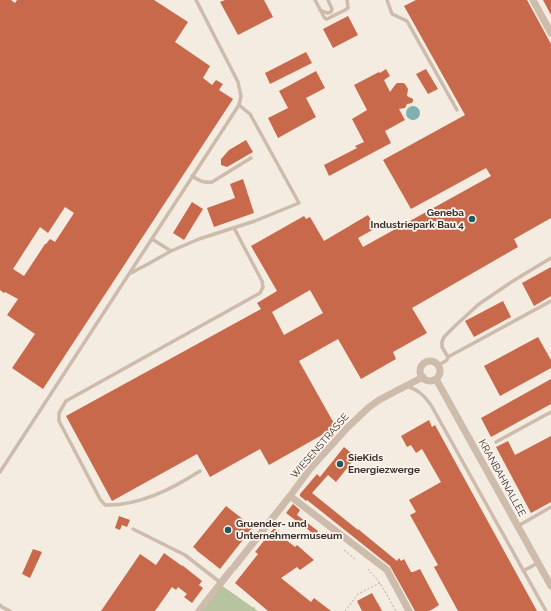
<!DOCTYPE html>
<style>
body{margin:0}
canvas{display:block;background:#f4ebe1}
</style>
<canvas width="551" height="611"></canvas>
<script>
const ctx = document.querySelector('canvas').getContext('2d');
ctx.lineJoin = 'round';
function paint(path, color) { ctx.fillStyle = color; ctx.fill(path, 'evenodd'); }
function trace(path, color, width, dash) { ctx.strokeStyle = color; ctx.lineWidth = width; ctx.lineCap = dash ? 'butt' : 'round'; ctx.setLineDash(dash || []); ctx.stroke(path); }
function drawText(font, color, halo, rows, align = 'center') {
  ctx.font = font + ' Raleway,sans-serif'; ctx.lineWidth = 3.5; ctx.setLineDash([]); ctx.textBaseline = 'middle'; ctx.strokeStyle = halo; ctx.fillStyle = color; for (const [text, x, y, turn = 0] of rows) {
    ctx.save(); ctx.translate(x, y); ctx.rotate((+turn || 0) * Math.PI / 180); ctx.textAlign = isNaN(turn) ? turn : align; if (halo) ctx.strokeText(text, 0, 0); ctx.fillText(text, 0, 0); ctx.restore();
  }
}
paint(new Path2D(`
 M221,585L258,611H201Z`), '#b8c4a0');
paint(new Path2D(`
 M406 113a7 7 0 1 1 14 0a7 7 0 1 1-14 0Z`), '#7fb0b2');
paint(new Path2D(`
 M0,0H11L15,3L17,0H154L188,22L175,42L210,66L203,78L212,85L216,80L223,84L219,90L233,99L43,389L12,368L35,334L7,315L18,299L5,292L4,293L0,290ZM65,207L74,213L55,242L50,239L46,244H45L24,276L13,269L40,227L48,233Z
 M225,0H264L273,17L238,35L220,2Z
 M416,0H527L551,44V218L514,239L518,247L412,308L427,333L393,352L396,359L361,379L338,339L299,361L336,427L269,465L260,449L210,477L197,454L112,501L66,416L261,309L257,303L277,291L251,246L304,216L306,219L310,217L324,241L368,215L376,228L358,238L363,247L491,176L486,168L411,209L383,160L465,115L404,6ZM310,290L323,313L284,335L272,312Z
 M543,0H551V15Z
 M348,16L358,35L333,48L323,29Z
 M306,52L312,63L270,84L265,73Z
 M386,69L390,76L384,80L390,92L395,85L397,83H403L405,84L408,89L407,96L413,99V101L412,103L407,104L405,108L399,109L405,120L385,131L391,143L329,176L324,165L357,148L355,146L364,142L352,119L367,110L354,85L379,72L380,73Z
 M426,69L438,89L428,94L416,74Z
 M316,71L325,88L306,98L316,117L278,138L268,118L288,108L279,91Z
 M246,140L253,152L227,167L221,165V159L229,150Z
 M243,179L254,213L214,227L207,208L235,198L230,184Z
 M192,202L203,209L184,240L173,233Z
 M551,267V296L534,306L522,283Z
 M503,301L511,317L474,337L465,321Z
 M538,337L551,360V368L500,396L484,366Z
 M551,379V404L491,437L481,418Z
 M429,420L432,427L435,425L537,611H458L434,567L438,565L410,515L416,512L409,500L441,482L422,449L416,453L411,445L407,447L401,436Z
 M551,436V502L531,513L496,447L508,441L515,455Z
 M344,447L356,457L336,482L328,475L312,493L358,530V529L397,561L399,558L401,561L404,559L411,572H413L420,569L439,605L433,609L429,611H415L390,566L307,500L306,501L300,496V494L317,474L320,477Z
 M293,504L300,510L297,515L318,531L315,535L286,513Z
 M226,506L253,527L220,569L196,550H197L193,547Z
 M119,516L130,520L127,527L122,525L120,530L115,528Z
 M274,528L282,535L281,536L295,547L297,545L314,560L300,570L297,567L281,578L311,602L314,598L331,611H268L235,583L258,554L255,552Z
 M33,549L42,552L30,578L22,574Z
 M164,553L182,566V565L202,581L199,585L203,588L192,603L184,597L187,594L178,587L176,590L172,587L155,611H101L140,554L156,565Z
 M372,593L382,611H362L357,601Z`), '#c8694b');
trace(new Path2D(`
 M344,550L356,560
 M368,569L380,583L396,611
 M378,603L382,611
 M254,607V611
 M345,611L358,594L380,583`), '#b9a596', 1, [2, 2]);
trace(new Path2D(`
 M315,0L324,17L326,19H327L345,10L348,8L347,0
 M387,0L392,14L407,21L457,110
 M320,10L327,13L331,12L332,9L328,0
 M192,176C200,181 203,183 212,182L251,158
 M152,239L171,251
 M131,273L148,264L171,251L199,239L255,221L299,203L250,114L239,105
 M448,357L442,347V342L444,337L456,325L479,304L513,281L551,258
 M439,365L447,360L448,357L551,301
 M407,386C418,390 424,395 431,405L546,611
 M496,442L551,412
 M200,471C172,489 139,506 105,505L100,499L59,421V413L66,401L260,293L263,287L262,281L234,228
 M0,472L239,105L241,96L238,82L196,0
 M518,526L551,507
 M133,529L185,555L221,583
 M523,571L538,563
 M0,605L2,607L10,611`), '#cdbbac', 3.5);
trace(new Path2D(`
 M533,0L551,33
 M420 371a10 10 0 1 1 20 0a10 10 0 1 1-20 0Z
 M436,379L551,586
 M290,496L387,570L409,611
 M234,567L290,496L310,469L347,428L368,408L379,400L423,377
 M199,611L231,570`), '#cdbbac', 7);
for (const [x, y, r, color] of [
 [472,219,4,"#1f5a5e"],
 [340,464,4,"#1f5a5e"],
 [228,530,4,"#1f5a5e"]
]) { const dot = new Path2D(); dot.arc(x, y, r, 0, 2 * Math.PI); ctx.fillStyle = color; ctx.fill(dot); trace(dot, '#fbf5ee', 1.5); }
drawText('bold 10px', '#3b302b', '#fbf5ee', [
 ["Geneba",464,213,"right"],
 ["Industriepark Bau 4",464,225,"right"],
 ["SieKids",348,458],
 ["Energiezwerge",348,470],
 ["Gruender- und",236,524],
 ["Unternehmermuseum",236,536]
], 'left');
drawText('10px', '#3b302b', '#fbf5ee', [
 ["WIESENSTRASSE",320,446,-49],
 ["KRANBAHNALLEE",502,478,61]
]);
</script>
